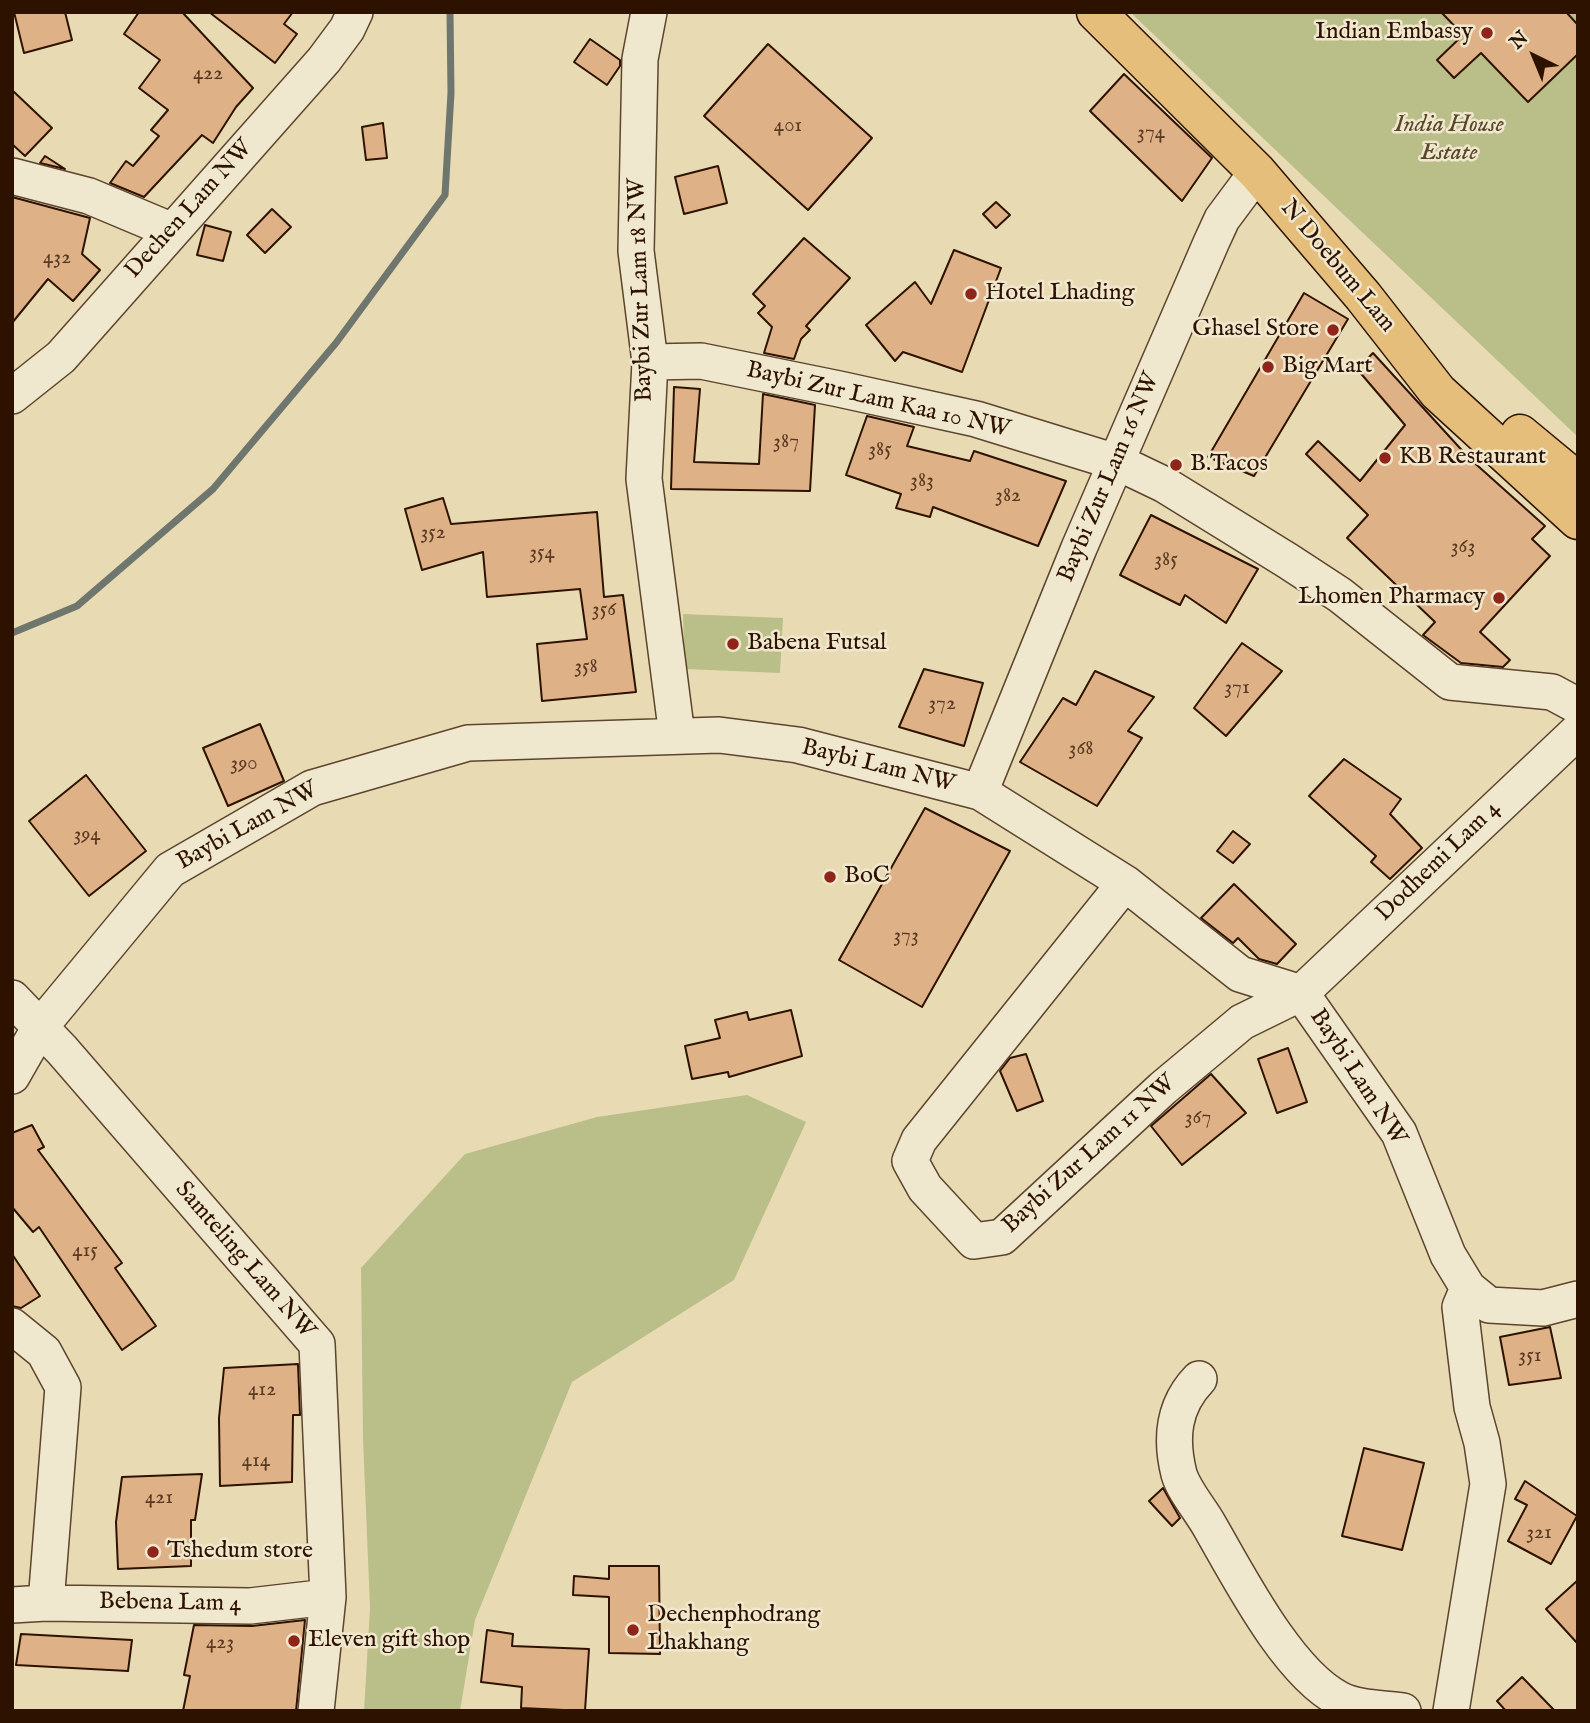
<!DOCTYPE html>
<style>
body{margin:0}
#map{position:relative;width:1590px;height:1723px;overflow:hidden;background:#e8dbb3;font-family:"IM FELL English",serif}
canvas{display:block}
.frame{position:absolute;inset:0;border:14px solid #2e1200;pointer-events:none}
.north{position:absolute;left:1499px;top:21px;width:70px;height:70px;-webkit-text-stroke:5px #f0e8ce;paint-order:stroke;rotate:317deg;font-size:19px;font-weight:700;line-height:28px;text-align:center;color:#2e1200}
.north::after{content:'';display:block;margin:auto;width:24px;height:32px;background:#2e1200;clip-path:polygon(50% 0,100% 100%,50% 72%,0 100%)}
</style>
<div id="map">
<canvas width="1590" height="1723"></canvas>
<div class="frame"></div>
<div class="north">N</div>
</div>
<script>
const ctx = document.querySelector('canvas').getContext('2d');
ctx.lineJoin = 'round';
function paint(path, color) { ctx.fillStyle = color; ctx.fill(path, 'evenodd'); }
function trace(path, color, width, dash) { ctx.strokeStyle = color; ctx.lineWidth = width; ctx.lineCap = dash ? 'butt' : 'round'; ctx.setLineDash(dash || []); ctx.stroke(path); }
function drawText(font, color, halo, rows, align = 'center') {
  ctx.font = font + ' "IM FELL English",serif'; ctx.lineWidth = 5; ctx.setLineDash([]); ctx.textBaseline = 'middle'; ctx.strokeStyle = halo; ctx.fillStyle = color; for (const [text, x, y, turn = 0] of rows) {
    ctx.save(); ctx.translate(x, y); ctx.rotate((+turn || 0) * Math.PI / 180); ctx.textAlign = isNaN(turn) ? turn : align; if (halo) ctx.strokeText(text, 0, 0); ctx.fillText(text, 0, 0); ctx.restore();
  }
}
paint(new Path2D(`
 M1130,12H1578V437Z
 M683,614L783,618L780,673L685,669Z
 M747,1095L806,1122L734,1280L572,1382L475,1620L460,1711H364L370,1608L363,1438L361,1268L465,1154L597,1117Z`), '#babf8a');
trace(new Path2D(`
 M12,633L77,606L213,489L336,343L445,195L451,93L450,12`), '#6f766e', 7);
const building = new Path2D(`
 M14,12H65L72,40L24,53Z
 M139,12H182L253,88L236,107L213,143L202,135L144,197L110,183L126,161L133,166L159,136L151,130L168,110L139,88L160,60L124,34Z
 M209,12H293L284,24L297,34L275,63Z
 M1441,12H1566L1578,25V54L1528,102L1481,53L1454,78L1437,60L1463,35Z
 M590,39L620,60V66L607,85L574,62Z
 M768,44L872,138L808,210L704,116Z
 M1124,74L1212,158L1182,201L1090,111Z
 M12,90L52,128L25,156L12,144Z
 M383,123L387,158L366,160L362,127Z
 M45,156L65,169L40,163Z
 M718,166L727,203L684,214L675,177Z
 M12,197L90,218L82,254L100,270L73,301L48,279L12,323Z
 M996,202L1010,215L996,228L983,214Z
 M272,209L291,227L265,253L247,235Z
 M205,225L231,232L223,261L197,255Z
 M804,238L850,278L806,326L810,330L801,339L794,359L764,353L772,327L758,313L765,306L753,294Z
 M954,250L1001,268L962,372L903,352L895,361L866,325L915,282L931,304Z
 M1304,293L1348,319L1254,476L1208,457Z
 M1373,353L1469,458L1545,526L1532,539L1550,556L1480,632L1510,660L1503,667L1461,663L1423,635L1435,622L1347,538L1368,515L1306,454L1318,441L1360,481L1405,425L1357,369Z
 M674,387L700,389L694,462L759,464L763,394L815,405L810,491L671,489Z
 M867,416L914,427L907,446L970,461L974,451L1066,481L1038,546L933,507L930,517L896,508L901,494L846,475Z
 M443,498L451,524L597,512L604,597L623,595L636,692L542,701L537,644L587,639L580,589L487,597L483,552L422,570L405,509Z
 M1151,515L1258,569L1226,623L1185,595L1180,605L1120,575Z
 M1242,643L1282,671L1226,736L1194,708Z
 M924,669L983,683L964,746L899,727Z
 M1095,671L1154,697L1128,731L1142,738L1097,806L1020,762L1063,698L1076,705Z
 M260,724L284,781L228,806L203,748Z
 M1344,759L1401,799L1390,814L1422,848L1390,879L1371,862L1376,856L1309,796Z
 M86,775L146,851L89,896L29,821Z
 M925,808L1010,851L922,1007L839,960Z
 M1233,831L1250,844L1233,863L1217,851Z
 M1234,884L1296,944L1277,964L1259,959L1238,938L1233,943L1201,918Z
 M791,1010L802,1056L729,1077L728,1072L692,1079L685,1046L720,1038L715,1020L747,1012L749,1020Z
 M1288,1048L1307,1102L1277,1113L1258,1059Z
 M1026,1054L1043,1101L1017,1111L1000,1071L1010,1058Z
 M1211,1074L1246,1113L1182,1165L1151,1126Z
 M32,1125L44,1147L38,1150L122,1263L115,1268L156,1326L122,1350L39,1227L33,1232L12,1207V1133Z
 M12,1254L40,1296L21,1308L12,1306Z
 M1550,1327L1561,1378L1509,1385L1500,1337Z
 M298,1364L300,1415H293L292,1482L220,1486L219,1418L224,1368Z
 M1364,1448L1424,1463L1402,1550L1342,1536Z
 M202,1474L195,1520H191V1566L118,1569L116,1522L122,1477Z
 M1525,1481L1577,1516L1551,1564L1508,1541L1527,1505L1515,1499Z
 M1163,1488L1180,1518L1172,1526L1149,1501Z
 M609,1566H659L660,1654L609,1653V1597L573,1595L574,1576L609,1579Z
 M1578,1580V1644L1546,1609Z
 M305,1620L296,1711H183L190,1676L184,1675L194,1625L252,1626Z
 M487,1630L513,1634L512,1646L589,1649L585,1711L521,1708L522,1687L481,1682Z
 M21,1634L132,1640L128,1671L16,1665Z
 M1522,1677L1555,1711H1506L1497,1701Z`);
paint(building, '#deb187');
trace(building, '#2e1200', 2);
const minor = new Path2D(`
 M649,12L640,59L636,251L650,362L644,479L677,736
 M12,176L89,196L170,230
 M650,362L701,361L839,389L976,419L1119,463L1165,485L1288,561L1340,595L1450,682L1552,692L1578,706
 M12,396L61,357L324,60L347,29L355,12
 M980,792L1079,548L1211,243L1222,219L1257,172
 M1125,883L919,1140L910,1161L925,1188L974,1241L1002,1237L1163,1088L1242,1022L1301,993L1578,731
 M12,998L62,1050L317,1344L328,1597L316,1711
 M12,1076L40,1027L170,870L312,788L468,743L719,735L798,745L980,792L1125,883L1240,974L1301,993L1399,1133L1448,1255L1468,1288L1489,1305L1543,1308L1578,1299
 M12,1326L44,1352L63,1387L46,1603
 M1199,1379C1173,1406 1170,1438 1179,1474C1184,1491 1200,1509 1209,1525C1238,1575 1287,1672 1339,1699C1358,1709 1383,1708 1403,1711
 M12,1605L46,1603L250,1606L328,1597
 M1451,1711L1488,1484L1482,1443L1472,1407L1460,1307L1468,1288`);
const major = new Path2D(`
 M1096,12L1257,172L1363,296L1438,392L1578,520
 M1520,434L1578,482`);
trace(minor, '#5c442d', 38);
trace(major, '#2e1200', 41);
trace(minor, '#f0e8ce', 35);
trace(major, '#e4be7a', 38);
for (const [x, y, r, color] of [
 [1487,33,7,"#8f2418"],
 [971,294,7,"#8f2418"],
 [1333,330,7,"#8f2418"],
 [1268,367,7,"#8f2418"],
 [1385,458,7,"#8f2418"],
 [1176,465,7,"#8f2418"],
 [1499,598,7,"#8f2418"],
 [733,644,7,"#8f2418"],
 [830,877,7,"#8f2418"],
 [153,1552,7,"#8f2418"],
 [633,1630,7,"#8f2418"],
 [294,1641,7,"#8f2418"]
]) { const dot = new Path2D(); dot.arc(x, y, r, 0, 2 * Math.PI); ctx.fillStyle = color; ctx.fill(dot); trace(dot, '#f0e8ce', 2.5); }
drawText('21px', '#5a3a22', null, [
 ["422",208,75],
 ["401",788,127],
 ["374",1151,134],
 ["432",57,259],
 ["387",786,443],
 ["385",880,451],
 ["383",922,482],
 ["382",1008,497],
 ["352",433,534],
 ["363",1463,548],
 ["354",542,554],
 ["385",1166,561],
 ["356",604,611],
 ["358",586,668],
 ["371",1237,689],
 ["372",942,705],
 ["368",1081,750],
 ["390",244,765],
 ["394",87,836],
 ["373",906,937],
 ["367",1198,1119],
 ["415",85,1252],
 ["351",1530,1357],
 ["412",262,1391],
 ["414",256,1462],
 ["421",159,1499],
 ["321",1539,1534],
 ["423",220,1644]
]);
drawText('24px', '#2e1200', '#f0e8ce', [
 ["Indian Embassy",1473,33,"right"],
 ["Hotel Lhading",985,294],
 ["Ghasel Store",1319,330,"right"],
 ["Big Mart",1282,367],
 ["KB Restaurant",1399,458],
 ["B.Tacos",1190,465],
 ["Lhomen Pharmacy",1485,598,"right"],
 ["Babena Futsal",747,644],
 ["BoC",844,877],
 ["Tshedum store",167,1552],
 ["Dechenphodrang",647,1616],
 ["Lhakhang",647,1644],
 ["Eleven gift shop",308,1641]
], 'left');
drawText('italic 24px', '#584629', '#f0e8ce', [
 ["India House",1449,126],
 ["Estate",1449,154]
]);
drawText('24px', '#2e1200', '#f0e8ce', [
 ["Dechen Lam NW",190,210,-48],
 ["N Doebum Lam",1337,267,50],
 ["Baybi Zur Lam 18 NW",642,290,-92],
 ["Baybi Zur Lam Kaa 10 NW",878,401,13],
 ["Baybi Zur Lam 16 NW",1110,478,-67],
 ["Baybi Lam NW",878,767,14],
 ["Baybi Lam NW",248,827,-29],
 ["Dodhemi Lam 4",1439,862,-44],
 ["Baybi Lam NW",1357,1078,57],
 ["Baybi Zur Lam 11 NW",1090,1155,-42],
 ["Samteling Lam NW",244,1261,49],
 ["Bebena Lam 4",170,1604,1]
]);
</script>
